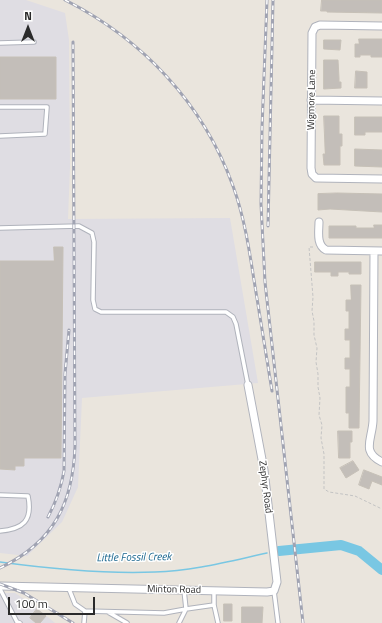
<!DOCTYPE html>
<style>
body{margin:0}
#map{position:relative;width:382px;height:623px;overflow:hidden;background:#eae5dd;font-family:"Titillium Web",sans-serif}
canvas{display:block}
.north{position:absolute;left:8px;top:8px;width:40px;height:40px;-webkit-text-stroke:3px #fff;paint-order:stroke;rotate:0deg;font-size:11px;font-weight:700;line-height:16px;text-align:center;color:#2a2a2a}
.north::after{content:'';display:block;margin:auto;width:14px;height:18px;background:#2a2a2a;clip-path:polygon(50% 0,100% 100%,50% 72%,0 100%)}
.scale{position:absolute;left:8px;top:597px;width:87px;height:18px;box-sizing:border-box;border:2px solid #2a2a2a;border-top:0;padding-left:5px;font-size:12px;line-height:14px;white-space:nowrap;color:#2a2a2a;-webkit-text-stroke:3px #fff;paint-order:stroke}
</style>
<div id="map">
<canvas width="382" height="623"></canvas>
<div class="north">N</div>
<div class="scale">100 m</div>
</div>
<script>
const ctx = document.querySelector('canvas').getContext('2d');
ctx.lineJoin = 'round';
function paint(path, color) { ctx.fillStyle = color; ctx.fill(path, 'evenodd'); }
function trace(path, color, width, dash) { ctx.strokeStyle = color; ctx.lineWidth = width; ctx.lineCap = dash ? 'butt' : 'round'; ctx.setLineDash(dash || []); ctx.stroke(path); }
function drawText(font, color, halo, rows, align = 'center') {
  ctx.font = font + ' "Titillium Web",sans-serif'; ctx.lineWidth = 3; ctx.setLineDash([]); ctx.textBaseline = 'middle'; ctx.strokeStyle = halo; ctx.fillStyle = color; for (const [text, x, y, turn = 0] of rows) {
    ctx.save(); ctx.translate(x, y); ctx.rotate((+turn || 0) * Math.PI / 180); ctx.textAlign = isNaN(turn) ? turn : align; if (halo) ctx.strokeText(text, 0, 0); ctx.fillText(text, 0, 0); ctx.restore();
  }
}
paint(new Path2D(`
 M0,0H26L65,13L69,40L70,167L68,219L230,218L258,383L82,398L78,487L62,522L27,556L0,553Z
 M0,593H15L36,607L55,623H0Z`), '#dfdde3');
trace(new Path2D(`
 M0,562C51,569 104,574 155,572C193,571 230,561 267,553`), '#79c7e3', 1.5);
trace(new Path2D(`
 M279,551L341,545L359,551L382,570`), '#79c7e3', 10);
const building = new Path2D(`
 M322,0H382V13L327,12V11H321Z
 M359,39H382V57H371V55H360V57H355V44H359Z
 M324,40H341L340,50L324,49Z
 M0,57H56V99H0Z
 M324,60H338L339,78V82H341V88L324,89Z
 M356,71L367,72V88H355Z
 M324,116H339V134H342V146H340V165H324L323,154H325Z
 M355,117H382V132H365V135H355Z
 M355,149L382,150V167L355,166Z
 M337,193L382,194V212L330,209L318,210V194Z
 M374,225H382V238H329V226H356V228H374Z
 M54,247H63L61,458H24V466H15V470L0,469V261H54Z
 M315,262H361V274H349V272H338V276H331V272H315Z
 M351,285H361L359,428H349V413H346V387H350V369H345V358H350V340H345V329H349V311H346V300H351Z
 M338,431H352V442H350V458H339Z
 M353,461L359,470L346,478L340,468Z
 M364,470L382,477V485L372,481L369,489L359,485Z
 M224,604H232V621H224Z
 M242,607H263L262,623H242Z
 M37,609L46,616L40,623H36L30,618Z`);
paint(building, '#c3beb9');
trace(building, '#c6c0b7', 1);
const service = new Path2D(`
 M0,43L34,42
 M0,107H47L45,134L0,136
 M0,228L79,226L92,233L94,242L93,300L95,309L101,312H226L233,317L236,324L248,385
 M0,495L28,496C33,521 23,529 0,531
 M0,589L17,622L20,623
 M69,589L75,604L85,611L164,613L186,609L214,605
 M214,591V605L218,623
 M274,591L278,623
 M108,612L127,623
 M84,623L85,611
 M179,623L186,609L184,590`);
const minor = new Path2D(`
 M382,26L320,25L315,27L312,33L311,168L312,174L316,178L382,179
 M311,100L382,101
 M319,222C319,231 316,245 326,250L382,251
 M374,251L373,421C372,440 361,452 382,462
 M0,586L267,592L274,591L277,582L264,470L248,385`);
trace(service, '#b0b3bc', 5.5);
trace(minor, '#b0b3bc', 9);
trace(new Path2D(`
 M313,247H309L313,297L312,311L314,321V335L317,348L316,362L318,374V387L320,398L319,415L322,425L321,438L324,454V489L329,492L355,496L382,509`), '#c3c3c3', 1, [3, 2]);
trace(service, '#fff', 3.5);
trace(minor, '#fff', 7);
const rail = new Path2D(`
 M65,0C142,39 203,103 233,186C244,216 249,248 254,280C260,317 266,354 272,391
 M267,0L262,128L261,204L265,282L303,623
 M268,226L273,0
 M48,517C56,502 61,488 64,471L65,374L69,330
 M0,568C54,542 73,503 75,446L73,42
 M0,584L24,593L73,623`);
trace(rail, '#a0a3b2', 3);
trace(rail, '#fff', 1.5, [4.5]);
drawText('10px', '#2a2a2a', '#fff', [
 ["Wigmore Lane",312,100,-89],
 ["Zephyr Road",265,487,83],
 ["Minton Road",174,590,1]
]);
drawText('italic 11px', '#1a668e', '#fff', [
 ["Little Fossil Creek",134,558,-1]
]);
</script>
